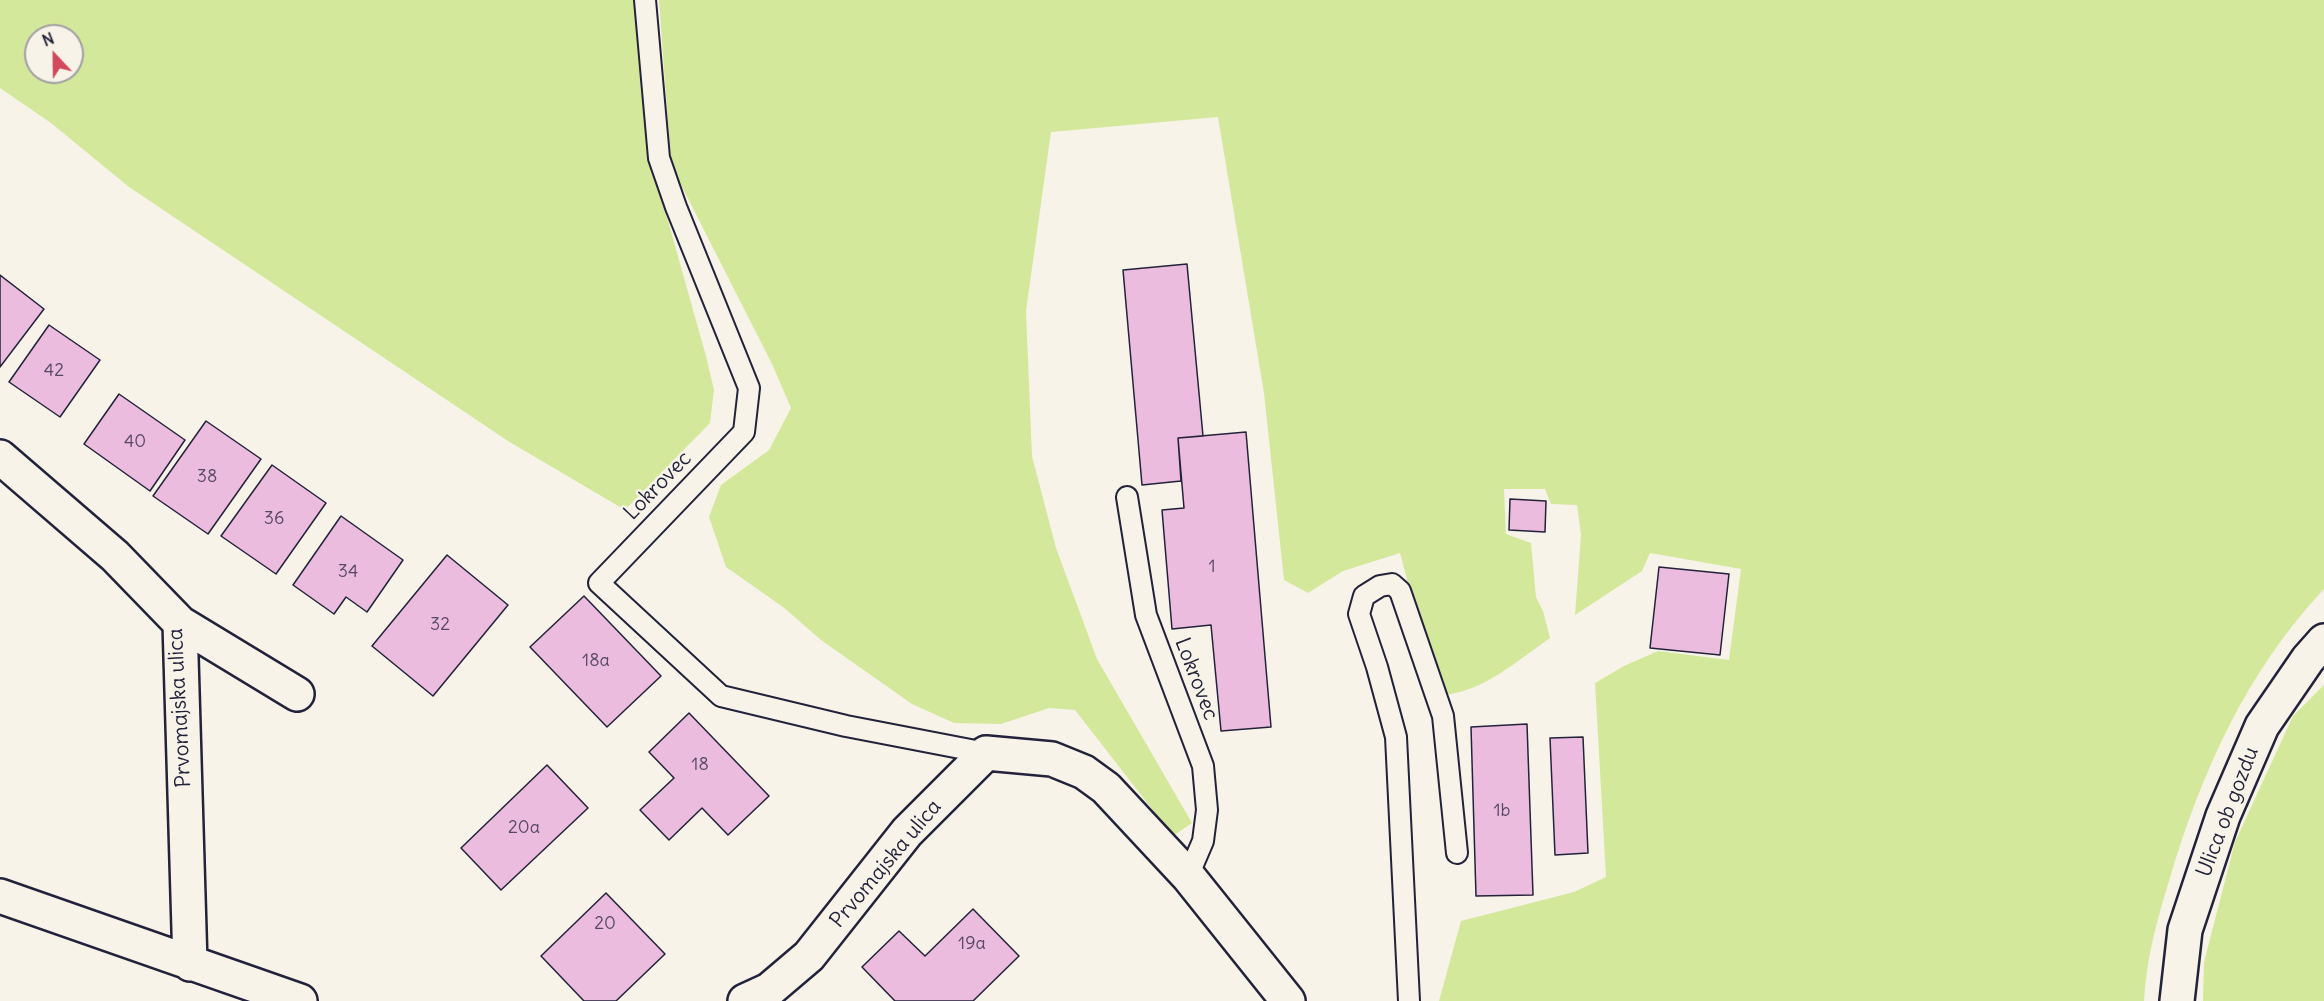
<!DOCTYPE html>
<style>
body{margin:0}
#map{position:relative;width:2324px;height:1001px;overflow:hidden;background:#f7f3e8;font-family:Delius,sans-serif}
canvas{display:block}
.north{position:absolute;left:24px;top:24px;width:60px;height:60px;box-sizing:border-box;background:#f7f3e8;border:2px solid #a29fa3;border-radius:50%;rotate:338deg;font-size:16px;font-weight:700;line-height:24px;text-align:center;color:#22223b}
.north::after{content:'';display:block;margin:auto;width:21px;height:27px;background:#d1495b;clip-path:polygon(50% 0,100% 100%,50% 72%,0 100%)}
</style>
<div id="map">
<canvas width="2324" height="1001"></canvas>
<div class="north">N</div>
</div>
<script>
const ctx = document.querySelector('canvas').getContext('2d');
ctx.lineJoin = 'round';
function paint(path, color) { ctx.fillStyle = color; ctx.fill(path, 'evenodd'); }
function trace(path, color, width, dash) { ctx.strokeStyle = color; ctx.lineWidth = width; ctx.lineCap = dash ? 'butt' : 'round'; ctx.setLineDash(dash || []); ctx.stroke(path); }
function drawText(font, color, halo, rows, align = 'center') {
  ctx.font = font + ' Delius,sans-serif'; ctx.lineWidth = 5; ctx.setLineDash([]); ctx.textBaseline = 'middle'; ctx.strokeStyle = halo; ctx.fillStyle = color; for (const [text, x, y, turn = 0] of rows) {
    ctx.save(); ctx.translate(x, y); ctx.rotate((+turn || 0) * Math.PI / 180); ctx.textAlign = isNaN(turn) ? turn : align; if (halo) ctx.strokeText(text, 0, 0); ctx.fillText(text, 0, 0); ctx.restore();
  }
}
paint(new Path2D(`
 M0,0H635L650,157L706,356L714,390L710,423L625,510L508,441L129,187L51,123L0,88ZM36,36H72V72H36Z
 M659,0H2324V589C2246,672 2201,773 2169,881C2157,920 2146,960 2144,1001H1439L1461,921L1574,892L1606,877L1595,683L1624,666L1658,651L1729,660L1741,569L1650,553L1642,571L1575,615L1581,535L1577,505L1551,504L1545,489H1504L1506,534L1531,543L1536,597L1543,611L1550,638C1518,660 1483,692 1443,695L1430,665L1400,553L1343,571L1308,593L1284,580L1264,393L1218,117L1051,132L1026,311L1032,456L1056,548L1097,659L1192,823L1173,836L1075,710L1049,708L1001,724L954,723L912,704L821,640L783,607L726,567L709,517L721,485L769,450L791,408L772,364L671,165Z
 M2324,685V1001H2203L2204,962L2235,842L2293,716Z`), '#d4e89c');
const building = new Path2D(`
 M1187,264L1203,436L1178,438L1181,481L1142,485L1123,270Z
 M0,275L44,309L0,367Z
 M49,325L100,360L60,417L9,382Z
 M119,394L185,440L150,491L84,444Z
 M206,421L261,459L208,534L153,496Z
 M1246,432L1271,727L1221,731L1211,625L1172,629L1162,510L1184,508L1178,438Z
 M272,465L326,503L276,574L221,536Z
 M1510,499L1546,501L1545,532L1509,530Z
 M341,516L403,560L367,612L346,597L334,614L293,585Z
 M447,555L508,605L433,696L372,646Z
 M1659,567L1729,574L1720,655L1650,648Z
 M584,596L661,676L607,727L530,647Z
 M689,713L769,796L728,835L702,808L669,840L640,810L674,778L649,752Z
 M1527,724L1533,895L1476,896L1471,727Z
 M1583,737L1588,853L1555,855L1550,738Z
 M547,765L588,808L501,890L461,848Z
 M606,893L665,954L616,1001H584L541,956Z
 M973,909L1019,956L973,1001H895L862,967L899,931L925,956Z`);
paint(building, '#ecbcde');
trace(building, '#22223b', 1.5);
const lane = new Path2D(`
 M645,0L659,158L676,207L749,388L744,432L599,583L721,696L846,726L986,753
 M1127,497L1146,615L1203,766L1207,810L1203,841L1188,876
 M1409,1001L1396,737L1377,667L1359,614L1364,596L1380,586L1392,584L1400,591L1443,716L1457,853`);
const street = new Path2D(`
 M0,457L115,556L180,623L190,964
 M180,623L297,694
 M0,896L300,1001
 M745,1001L769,990L809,956L907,832L986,753L1052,759L1084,772L1106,788L1188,876L1288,1001
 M2177,1001L2185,930L2223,816L2262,726L2308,659L2324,641`);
trace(lane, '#22223b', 24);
trace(street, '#22223b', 38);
trace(lane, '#f7f3e8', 20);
trace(street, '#f7f3e8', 33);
drawText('18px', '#544864', null, [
 ["42",54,371],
 ["40",135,442],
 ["38",207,477],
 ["36",274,519],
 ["1",1212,567],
 ["34",348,572],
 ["32",440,625],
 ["18a",596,661],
 ["18",700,765],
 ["1b",1502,811],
 ["20a",524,828],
 ["20",605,924],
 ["19a",972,944]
]);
drawText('21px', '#22223b', '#f7f3e8', [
 ["Lokrovec",658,486,-46],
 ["Lokrovec",1196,679,69],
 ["Prvomajska ulica",180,708,-93],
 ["Ulica ob gozdu",2228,812,-69],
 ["Prvomajska ulica",886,864,-50]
]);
</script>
